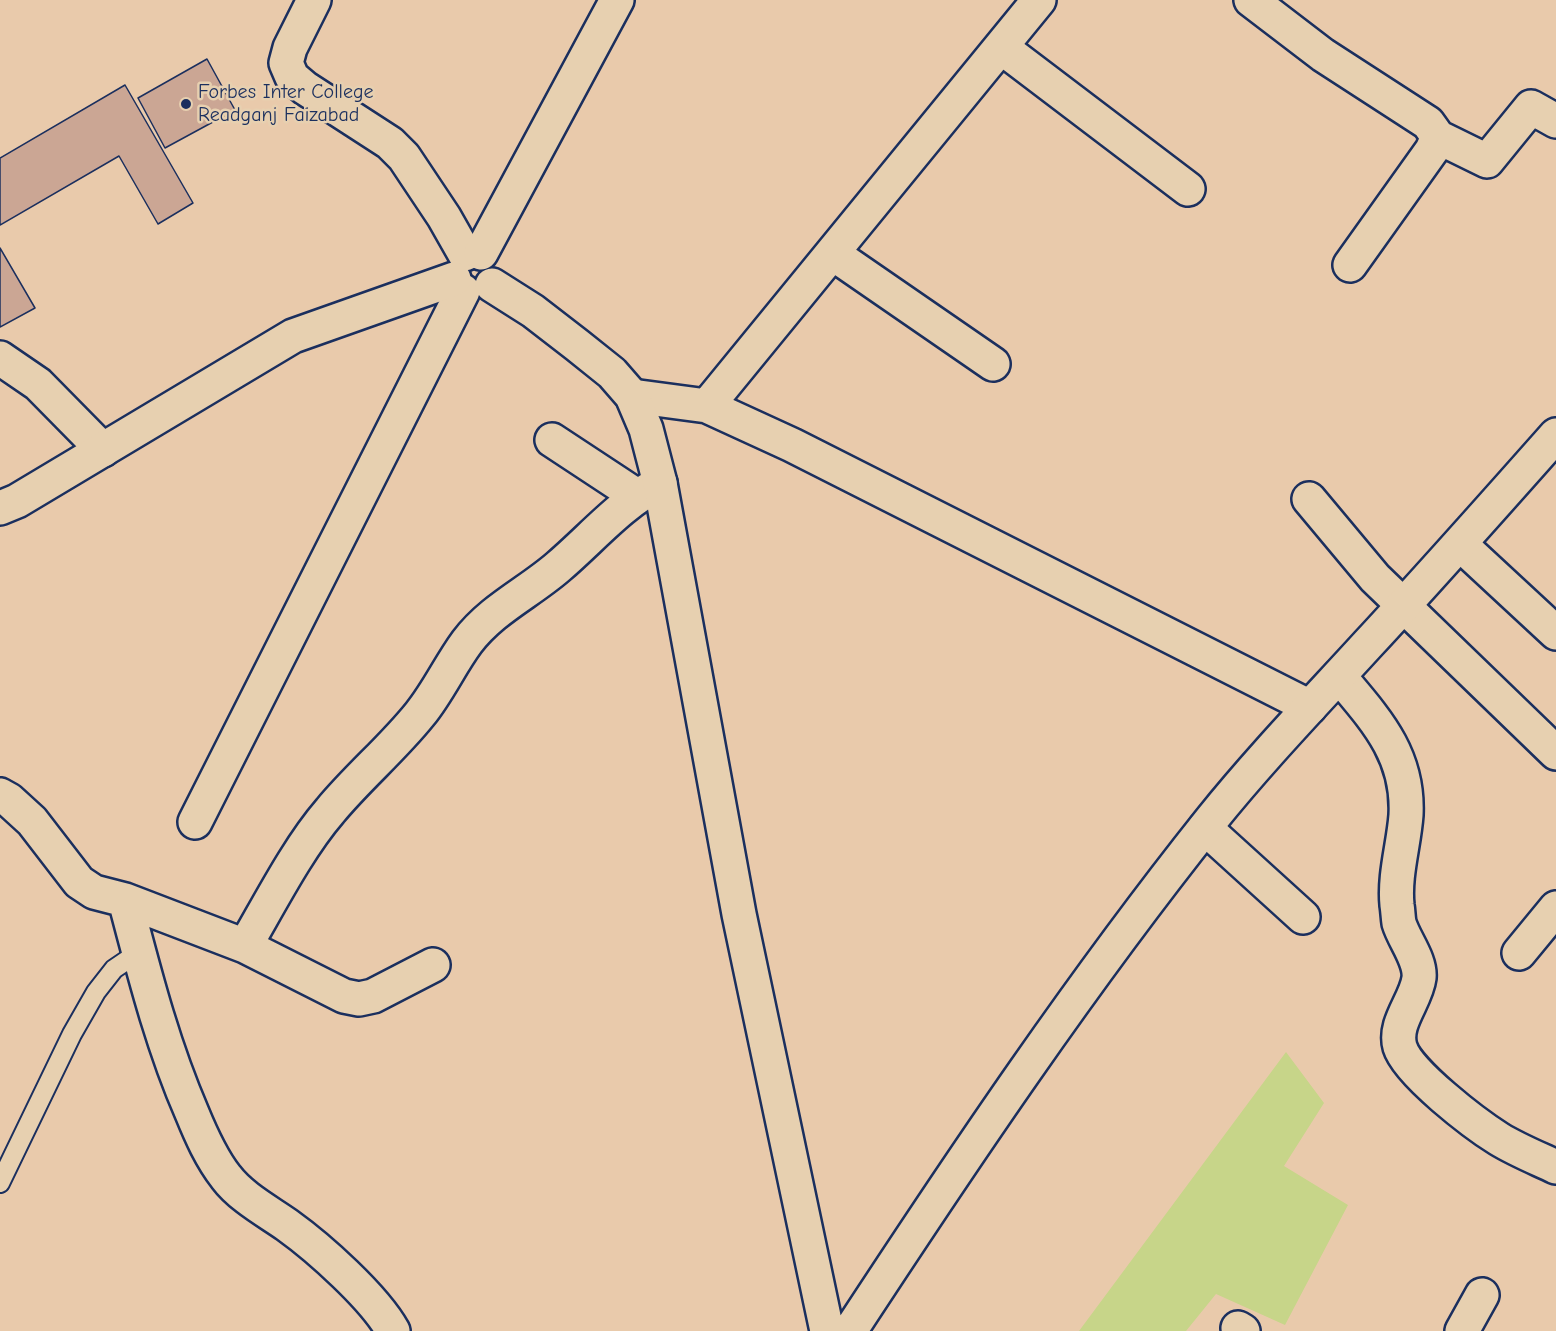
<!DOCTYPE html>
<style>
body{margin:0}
canvas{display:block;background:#e9caab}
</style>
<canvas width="1556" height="1331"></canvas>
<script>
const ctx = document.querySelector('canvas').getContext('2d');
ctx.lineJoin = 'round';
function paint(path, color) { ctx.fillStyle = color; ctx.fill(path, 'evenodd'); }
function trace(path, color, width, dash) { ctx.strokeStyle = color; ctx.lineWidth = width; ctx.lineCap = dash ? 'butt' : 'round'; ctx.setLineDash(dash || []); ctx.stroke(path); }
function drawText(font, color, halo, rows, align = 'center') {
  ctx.font = font + ' "Comic Neue",sans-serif'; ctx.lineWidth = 5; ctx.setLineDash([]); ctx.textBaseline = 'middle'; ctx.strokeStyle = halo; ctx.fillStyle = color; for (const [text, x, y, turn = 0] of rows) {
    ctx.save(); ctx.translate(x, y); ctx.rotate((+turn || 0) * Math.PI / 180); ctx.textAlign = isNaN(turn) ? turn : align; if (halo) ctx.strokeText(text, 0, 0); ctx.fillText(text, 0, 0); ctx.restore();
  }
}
paint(new Path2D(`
 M1286,1052L1324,1103L1284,1166L1348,1205L1285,1325L1216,1294L1186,1331H1079Z`), '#c7d589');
const building = new Path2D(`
 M207,59L235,110L165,148L138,98Z
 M125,85L193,203L158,224L119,156L0,225V158Z
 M0,248L35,308L0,327Z`);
paint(building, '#cba694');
trace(building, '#1b2f5e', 1.5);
const service = new Path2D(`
 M0,1183L72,1034L96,992L114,969L139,952`);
const minor = new Path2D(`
 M314,0L290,48L286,63L292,77L305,88L390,143L404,157L444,217L465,254
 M1251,0L1323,55L1428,123L1438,137L1432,150L1350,265
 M1001,47L1188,189
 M1438,137L1487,161L1531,107L1556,121
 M832,253L993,364
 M0,358L38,384L103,450
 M632,396L707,406L792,445L1310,707
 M707,406L1039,0
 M552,440L637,496
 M1309,499L1375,578L1556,753
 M1460,544L1556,633
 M1339,676C1375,719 1409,754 1406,815C1404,844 1394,875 1397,905C1398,911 1398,917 1399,923C1404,940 1421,960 1419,978C1416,1001 1393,1023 1400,1047C1408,1073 1475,1124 1499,1139C1517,1150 1537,1158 1556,1167
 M0,795L9,800L32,821L79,882L94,892L125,900L245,946L344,996L359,999L373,996L433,965
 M195,822L463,291
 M1205,828L1303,917
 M125,900C144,972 162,1044 192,1113C201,1135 211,1158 226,1177C241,1197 267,1211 287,1225C319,1248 374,1297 393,1331
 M245,946C270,903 298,848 330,811C358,777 392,749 420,714C438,692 450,665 467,642C492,609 528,593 558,567C592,538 620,504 660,483
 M1519,953L1556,908
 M1238,1328L1243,1331
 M1462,1331L1482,1295`);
const primary = new Path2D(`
 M481,253L617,0
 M492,285L533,311L577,345L612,373L632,396L646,429L660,483L739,914L827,1331
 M0,508L17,501L293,336L454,279
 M850,1331C964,1157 1081,983 1211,820C1260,759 1315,702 1368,644C1432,575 1494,505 1556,435`);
trace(service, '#1b2f5e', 22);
trace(minor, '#1b2f5e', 38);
trace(primary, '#1b2f5e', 38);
trace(service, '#e7d0b0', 18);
trace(minor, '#e7d0b0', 33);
trace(primary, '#e7d0b0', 33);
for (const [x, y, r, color] of [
 [186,104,6,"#1b2f5e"]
]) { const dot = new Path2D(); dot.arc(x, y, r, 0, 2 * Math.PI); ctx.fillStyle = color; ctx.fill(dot); trace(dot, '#e7d0b0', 2); }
drawText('20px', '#1b2f5e', '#e7d0b0', [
 ["Forbes Inter College",198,92],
 ["Readganj Faizabad",198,115]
], 'left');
</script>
